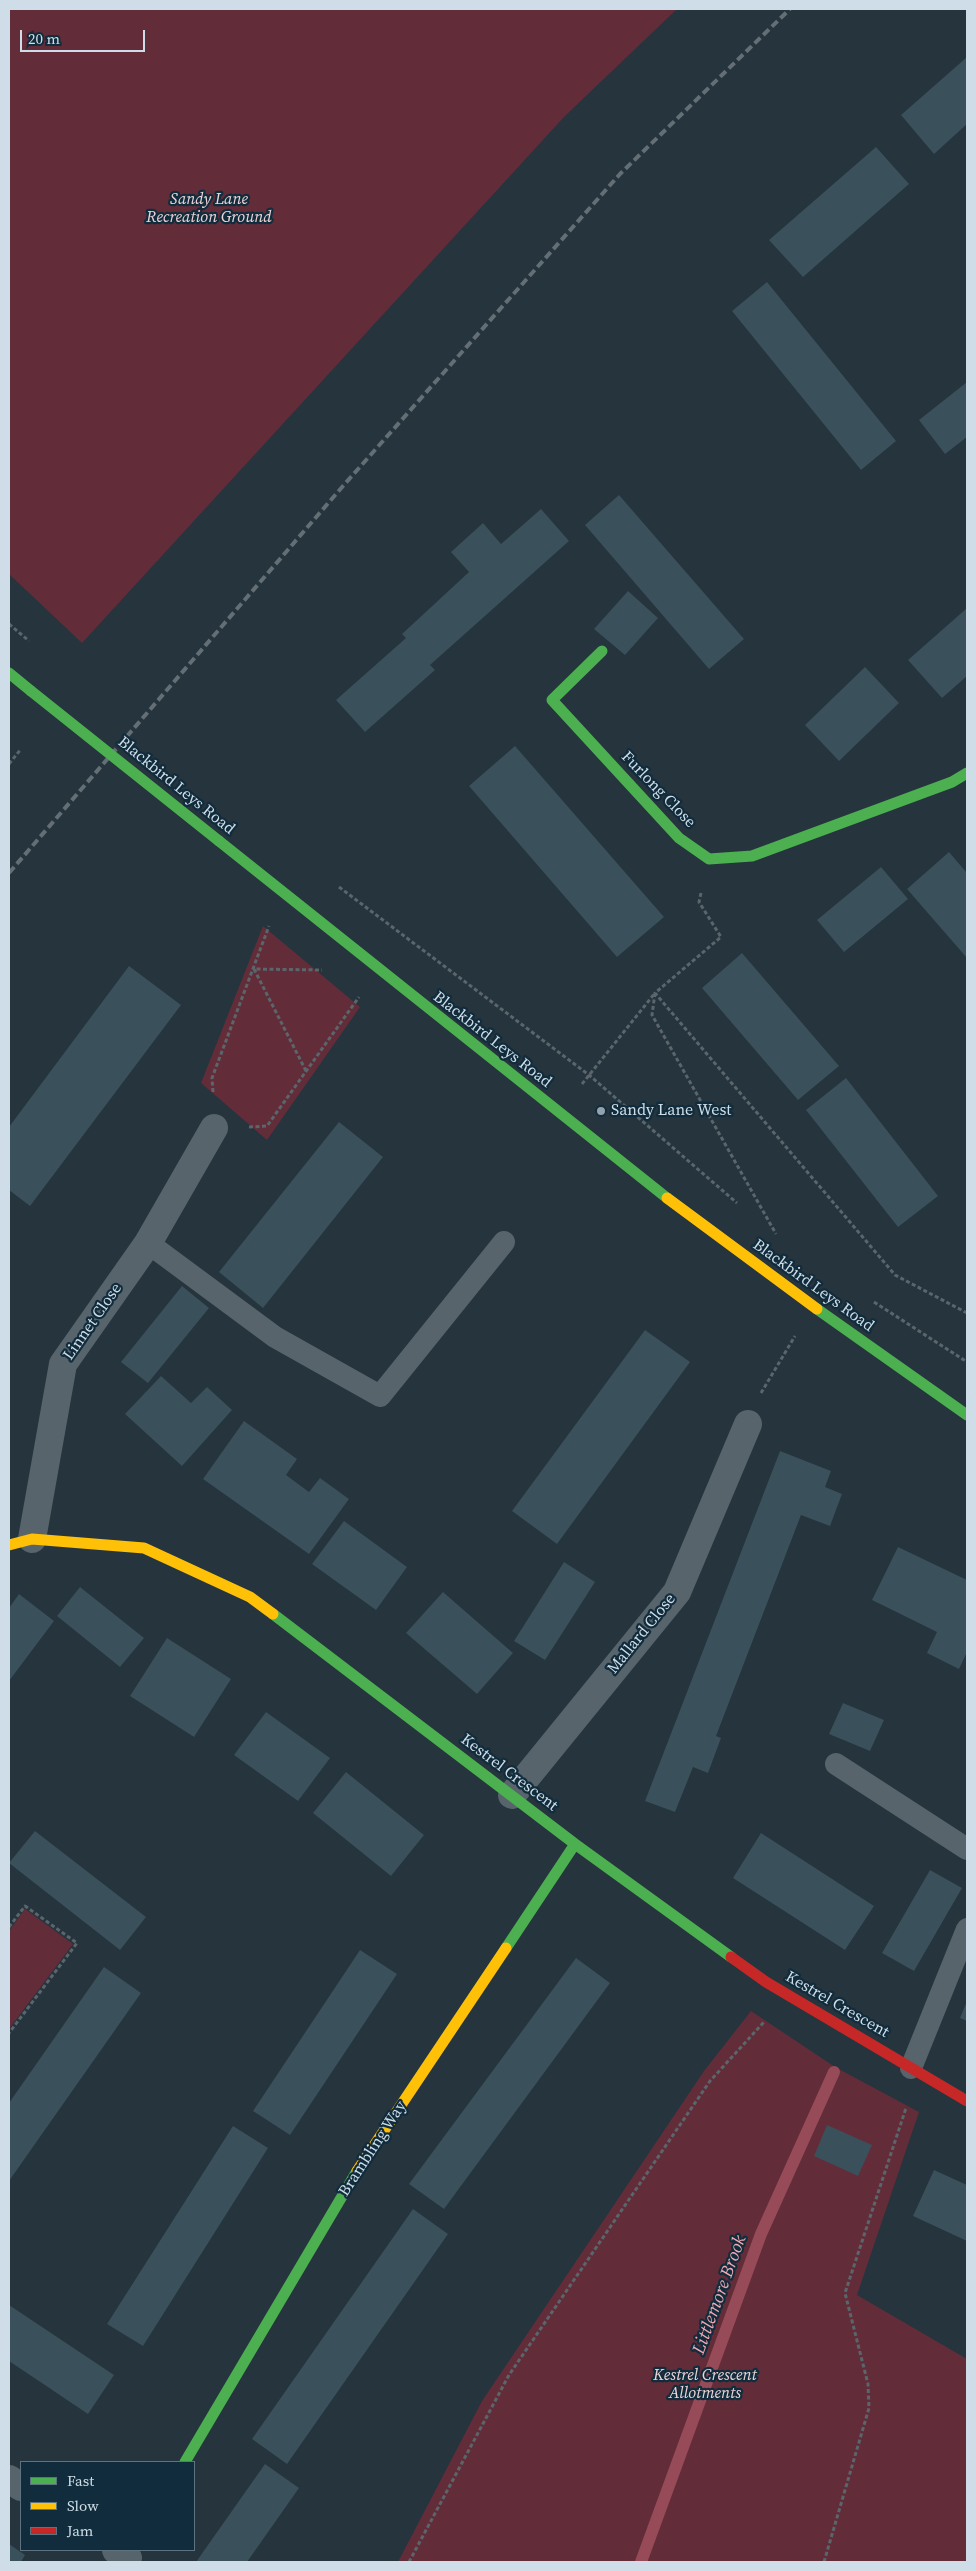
<!DOCTYPE html>
<style>
body{margin:0}
#map{position:relative;width:976px;height:2571px;overflow:hidden;background:#25343d;font-family:"Source Serif 4",serif}
canvas{display:block}
.frame{position:absolute;inset:0;border:10px solid #cedde7;pointer-events:none}
.legend{position:absolute;left:20px;top:2461px;width:175px;height:90px;box-sizing:border-box;background:#112c3c;border:1px solid #5d7380;margin:0;padding:6px 9px;list-style:none;font-size:15px;color:#cedde7}
.legend li{display:flex;align-items:center;gap:10px;height:25px}
.legend b{width:25px;border:1px solid #5d7380}
.scale{position:absolute;left:20px;top:30px;width:125px;height:22px;box-sizing:border-box;border:2px solid #cedde7;border-top:0;padding-left:6px;font-size:15px;line-height:18px;white-space:nowrap;color:#cedde7;-webkit-text-stroke:4px #112c3c;paint-order:stroke}
</style>
<div id="map">
<canvas width="976" height="2571"></canvas>
<div class="frame"></div>
<ul class="legend">
<li><b style="height:6px;background:#4caf50"></b>Fast</li>
<li><b style="height:6px;background:#ffc107"></b>Slow</li>
<li><b style="height:6px;background:#c62828"></b>Jam</li>
</ul>
<div class="scale">20 m</div>
</div>
<script>
const ctx = document.querySelector('canvas').getContext('2d');
ctx.lineJoin = 'round';
function paint(path, color) { ctx.fillStyle = color; ctx.fill(path, 'evenodd'); }
function trace(path, color, width, dash) { ctx.strokeStyle = color; ctx.lineWidth = width; ctx.lineCap = dash ? 'butt' : 'round'; ctx.setLineDash(dash || []); ctx.stroke(path); }
function drawText(font, color, halo, rows, align = 'center') {
  ctx.font = font + ' "Source Serif 4",serif'; ctx.lineWidth = 4.5; ctx.setLineDash([]); ctx.textBaseline = 'middle'; ctx.strokeStyle = halo; ctx.fillStyle = color; for (const [text, x, y, turn = 0] of rows) {
    ctx.save(); ctx.translate(x, y); ctx.rotate((+turn || 0) * Math.PI / 180); ctx.textAlign = isNaN(turn) ? turn : align; if (halo) ctx.strokeText(text, 0, 0); ctx.fillText(text, 0, 0); ctx.restore();
  }
}
paint(new Path2D(`
 M9,9H677L564,117L82,643L9,574Z
 M263,926L360,1007L267,1140L201,1083Z
 M25,1909L73,1944L9,2029V1931Z
 M751,2011L835,2067L919,2112L857,2295L967,2359V2562H398L482,2401L704,2071Z`), '#622d39');
trace(new Path2D(`
 M641,2562L761,2234L834,2072`), '#974b59', 12);
paint(new Path2D(`
 M967,57V124L934,154L901,115Z
 M876,147L909,184L803,277L769,240Z
 M767,282L896,441L861,470L732,311Z
 M967,382V437L945,454L919,420Z
 M619,495L744,639L709,669L585,525Z
 M541,509L569,541L430,665L435,670L365,732L336,700L406,638L402,634L469,572L451,552L483,523L501,544Z
 M628,591L658,618L625,655L594,629Z
 M967,608V676L942,698L908,660Z
 M865,667L899,703L839,761L805,725Z
 M515,746L664,917L617,957L469,786Z
 M949,852L967,873V958L907,889Z
 M881,867L908,899L844,952L817,920Z
 M742,953L839,1066L798,1100L702,988Z
 M129,966L181,1005L30,1206L9,1190V1127Z
 M846,1078L938,1196L898,1227L806,1110Z
 M339,1122L383,1157L263,1308L219,1272Z
 M182,1286L209,1308L148,1383L121,1362Z
 M645,1330L690,1362L557,1544L512,1511Z
 M161,1376L191,1403L207,1387L232,1410L182,1466L125,1414Z
 M244,1421L297,1459L286,1475L309,1492L320,1478L349,1499L309,1554L203,1479Z
 M780,1451L831,1471L825,1487L842,1494L830,1526L801,1515L716,1736L721,1738L708,1773L693,1767L675,1812L645,1801Z
 M344,1521L407,1567L376,1610L312,1564Z
 M898,1547L967,1580V1652L959,1669L927,1653L937,1632L872,1600Z
 M564,1562L595,1582L545,1660L514,1641Z
 M80,1587L144,1638L120,1667L57,1616Z
 M443,1592L513,1653L477,1694L406,1633Z
 M19,1594L54,1621L9,1681V1608Z
 M167,1638L231,1679L194,1737L130,1696Z
 M843,1703L884,1720L870,1751L829,1734Z
 M266,1712L330,1758L298,1801L234,1755Z
 M346,1772L424,1835L391,1876L313,1813Z
 M35,1831L146,1917L120,1950L9,1863Z
 M761,1833L874,1906L845,1950L733,1878Z
 M930,1870L962,1888L914,1971L882,1953Z
 M360,1950L397,1974L290,2135L253,2111Z
 M576,1958L610,1983L444,2209L409,2184Z
 M104,1967L141,1993L9,2181V2103Z
 M967,2001V2021L960,2018Z
 M827,2125L872,2145L858,2176L814,2156Z
 M233,2126L268,2148L143,2346L107,2324Z
 M934,2170L967,2185V2241L913,2216Z
 M413,2209L448,2234L287,2464L252,2439Z
 M9,2305L114,2375L88,2414L9,2361Z
 M265,2464L299,2488L247,2562H196Z
 M9,2544L25,2555L21,2562H9Z`), '#3a505b');
trace(new Path2D(`
 M9,624L29,641
 M9,764L21,749
 M339,887L589,1075L737,1203
 M701,893L699,902L721,937L655,993L895,1275L967,1313
 M655,993L652,1015L776,1234
 M306,1071L254,969L322,970
 M582,1084L655,993
 M213,1092L212,1078L269,926
 M249,1127L267,1126L359,997
 M874,1302L967,1362
 M761,1393L795,1336
 M9,1927L25,1906L77,1943L9,2033
 M409,2562L509,2375L710,2081L764,2022
 M824,2562L869,2408L868,2384L845,2293L906,2108`), '#5b656c', 3, [4, 2.5]);
trace(new Path2D(`
 M148,1243L275,1337L380,1396L504,1242
 M836,1764L967,1849
 M911,2068L967,1929`), '#58646c', 22);
trace(new Path2D(`
 M32,1539L63,1364L148,1243L214,1128
 M512,1795L677,1592L748,1424
 M9,2479L21,2487
 M116,2550L128,2558`), '#58646c', 28);
trace(new Path2D(`
 M602,651L552,700L679,838L709,859L752,856L952,782L967,773
 M9,673L31,691
 M219,841L667,1198
 M817,1309L967,1415
 M273,1614L575,1844L731,1957
 M506,1948L575,1844
 M185,2462L357,2171`), '#4caf50', 11);
trace(new Path2D(`
 M667,1198L817,1309
 M9,1545L32,1539L144,1548L250,1597L273,1614
 M357,2171L506,1948`), '#ffc107', 11);
trace(new Path2D(`
 M731,1957L766,1982L967,2101`), '#c62828', 11);
trace(new Path2D(`
 M9,873L343,486L620,174L790,9`), '#636e75', 4, [8, 4]);
trace(new Path2D(`
 M31,691L219,841`), '#4caf50', 11);
for (const [x, y, r, color] of [
 [601,1111,5,"#93a2ac"]
]) { const dot = new Path2D(); dot.arc(x, y, r, 0, 2 * Math.PI); ctx.fillStyle = color; ctx.fill(dot); trace(dot, '#112c3c', 2); }
drawText('italic 16px', '#eed5d7', '#112c3c', [
 ["Sandy Lane",209,200],
 ["Recreation Ground",209,218],
 ["Kestrel Crescent",705,2376],
 ["Allotments",705,2394]
]);
drawText('16px', '#cedde7', '#112c3c', [
 ["Blackbird Leys Road",176,786,39],
 ["Furlong Close",658,790,46],
 ["Blackbird Leys Road",492,1040,38],
 ["Blackbird Leys Road",813,1286,36],
 ["Linnet Close",93,1322,-55],
 ["Mallard Close",642,1634,-51],
 ["Kestrel Crescent",509,1773,37],
 ["Kestrel Crescent",837,2005,30],
 ["Brambling Way",373,2149,-57]
]);
drawText('16px', '#cedde7', '#112c3c', [
 ["Sandy Lane West",611,1111]
], 'left');
drawText('italic 18px', '#f2a9b3', '#112c3c', [
 ["Littlemore Brook",720,2295,-70]
]);
</script>
